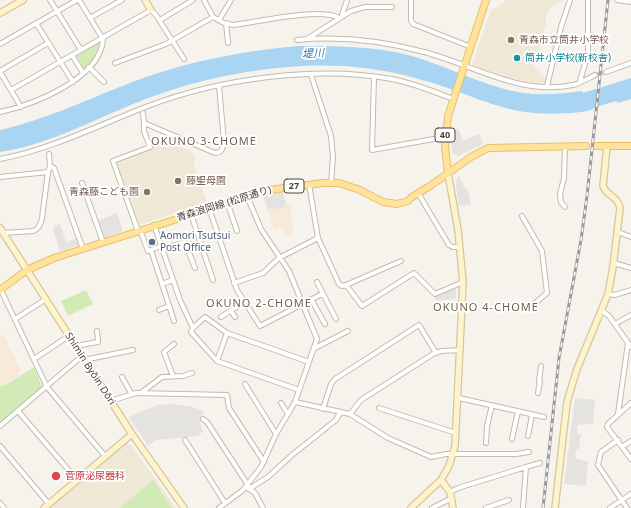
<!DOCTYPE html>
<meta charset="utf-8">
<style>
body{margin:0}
canvas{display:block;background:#f6f3ec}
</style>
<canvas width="631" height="508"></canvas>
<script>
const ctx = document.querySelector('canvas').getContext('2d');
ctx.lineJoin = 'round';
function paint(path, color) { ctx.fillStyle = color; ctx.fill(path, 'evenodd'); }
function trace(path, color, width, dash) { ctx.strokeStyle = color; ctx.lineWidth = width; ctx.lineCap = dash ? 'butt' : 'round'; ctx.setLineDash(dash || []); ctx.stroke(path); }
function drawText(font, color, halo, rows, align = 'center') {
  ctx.font = font + ' "Noto Sans","Noto Sans JP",sans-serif'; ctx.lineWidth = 3.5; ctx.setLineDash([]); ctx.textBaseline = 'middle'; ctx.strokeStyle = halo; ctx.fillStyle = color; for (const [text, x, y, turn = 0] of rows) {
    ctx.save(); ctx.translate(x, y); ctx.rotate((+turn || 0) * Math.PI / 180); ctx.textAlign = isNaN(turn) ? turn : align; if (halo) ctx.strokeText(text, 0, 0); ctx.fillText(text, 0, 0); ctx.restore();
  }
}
paint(new Path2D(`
 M282,191L287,205L290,204L293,226V231L286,238L283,227L274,230L263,195Z
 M3,334L21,370L18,377L6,385L0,386V335Z`), '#f7ead8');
paint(new Path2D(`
 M506,0H564L551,7L546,15V25L534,67L546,79L545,84L495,76L471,67L491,10L499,6Z
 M164,140L177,146L190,150L195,157L194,165L207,203L139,225L116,161L151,149V146L163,142Z
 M125,444L131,445L176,508H50Z`), '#efe8d6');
paint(new Path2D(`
 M98,42L100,44L93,59L85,68H83L76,55Z
 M86,290L93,304L68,316L61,301Z
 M34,367L42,387L0,423V386L6,385Z
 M153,480L172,508H120Z`), '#d2eab5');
paint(new Path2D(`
 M459,129L463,141L479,134L483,144L458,156L452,152L451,130Z
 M459,176L466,190H468L471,205L459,206L456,186L457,178Z
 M282,191L287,206L276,210L275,207L268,210L263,195Z
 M117,213L123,231L103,238L97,221Z
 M60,224L66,242L77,238L79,245L60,251L53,230L55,226Z
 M454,287L456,289V299L436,301L435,296Z
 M575,398L595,400L593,424L578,425L577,434H581L579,449H576L575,458L588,462L586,486L564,484Z
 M171,404L190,406L203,411L200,422L203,432L199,434L200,436L156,440L148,446L129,417L157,405Z`), '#e5e3e0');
paint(new Path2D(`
 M298,46C335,46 373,46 408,55C450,66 490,91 534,94C550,95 566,93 582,91L583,93L631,78V99L617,103V101C608,103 598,106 590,110C580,114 546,114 535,113C495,110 461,90 422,80C383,68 342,64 301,66C252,69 200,79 154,96C103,114 54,144 0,152V130C52,118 94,96 143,78C194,60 245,51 298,46Z`), '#a9d4f2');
trace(new Path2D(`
 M595,75L606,72`), '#d4d0c8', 4, [4, 2]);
const street = new Path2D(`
 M50,0L81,50
 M411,0V20L413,24L471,47
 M617,0L631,2
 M342,15L347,0
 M213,17L224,23L233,25C258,22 319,7 339,18
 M90,18L122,0
 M160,20L193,0
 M219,20L231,0
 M36,23L73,82
 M226,23L228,43
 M307,39L351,11L365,7H392
 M297,40C339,36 383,41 424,52C474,65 519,96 573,85C578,84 589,78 595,75
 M0,44L77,0
 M72,55L83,73
 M115,63L166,44L213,17L204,0
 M89,67L104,82
 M0,71L48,43
 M0,72L21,107
 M606,72L631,63
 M311,75L331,136L333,157L331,183
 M374,77L372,150L445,137
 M580,81L588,53V0
 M547,86L561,27L570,0
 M11,90L151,10L156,15L184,59
 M0,112C32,105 101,79 103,39L79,0
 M143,113L144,123
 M565,146L564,178L560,194L561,202L565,207
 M0,159C52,149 99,125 148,106C219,79 316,65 392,79C413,83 433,91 453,99
 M50,166L54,168L83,249
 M0,177L48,172
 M82,183L103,242
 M309,184L318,238L339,284L342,286L346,285L362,306L414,273L435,294L463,282
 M418,193L449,245L453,247H460
 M227,202L237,231
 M209,208L237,290L260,326L322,294
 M191,214L213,280
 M522,216L542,251L547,293L534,304
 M154,225L180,300L193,328L191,332L217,361L299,390
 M140,230L148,251L161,246
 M138,231L113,161L150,147L144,131V123L215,153C222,153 223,148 224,142L219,86
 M618,232L631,237
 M3,233L33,231C39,229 41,224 42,218L48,172L50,166L49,154
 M162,249L185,242L195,268
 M151,250L174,321
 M614,263L631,268
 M317,282L336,319
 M234,283L263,273L279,258L318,238
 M162,284L173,280
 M346,285L401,261
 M0,288L47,387L105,456
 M608,294L615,295L631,290
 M311,299L325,324
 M159,310L169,306
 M231,311L235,317
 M602,311L609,316L631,347
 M221,317L244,302
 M15,319L46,299
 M615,324L631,315
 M193,328L205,317L227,333L309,362
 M75,346L98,342L97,331
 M315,348L348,331
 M34,359L69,336
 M84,360L133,350
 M217,361L227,333
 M173,376L164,352L174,344
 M122,377L131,393
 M539,381L541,366
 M245,384L276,434
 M141,393L162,377L183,376L192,373
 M538,393L540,381
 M459,398L544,417
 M111,401L136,393L227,395L229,408L264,462
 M295,402L350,414L388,438L431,457L446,454H516L529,452
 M281,403L288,414
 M631,403L608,424L607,427L631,459
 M379,408L456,433
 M323,409L331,384L335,379L419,325L436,353
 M18,411L77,480
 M350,414L361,400L433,354L441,351L461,350
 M618,414L628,343
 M203,419L207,422L248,485
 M0,426L82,356
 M528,436L532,415
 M512,439L518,411
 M185,440L225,503
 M618,440L601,452L598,465L627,508
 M486,443L487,426L492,405
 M0,446L49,504
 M622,447L631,441
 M248,488L255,493L263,508
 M249,489L268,477L292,455L336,420L340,413
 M450,492L458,488L526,467
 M0,503L4,508
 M219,508L243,490L261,467L276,434L295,402L317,339L289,271L261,229L247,196
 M432,508L452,498
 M486,508L509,500
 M523,508L526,467L540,463
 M610,508L631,494`);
const secondary = new Path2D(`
 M145,0L151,10
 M0,13L23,0
 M448,173L458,230L463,282L455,446L449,466L441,480L450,492L453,508
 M0,228L132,434L184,508
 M44,508L132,434
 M411,508L441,480
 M555,508L567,402L577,369L608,294L613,267L620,208C618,196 606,196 603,186L607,146`);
const primary = new Path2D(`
 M596,146H631
 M448,173L445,146L448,116L486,0
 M0,290L27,270L54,258L269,190L323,183H339L360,190L383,202L397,204L408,201L412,197L430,186L471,157L488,148L586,146`);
trace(street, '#c2bbae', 6);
trace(secondary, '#d6c79b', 8);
trace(primary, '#e6c16a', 8);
trace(street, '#fff', 4);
trace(secondary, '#fff3cd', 5.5);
trace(primary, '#ffe39c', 6);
const rail = new Path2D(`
 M543,508L559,358L581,240L587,196L608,0`);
trace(rail, '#9a9a9a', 3);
trace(rail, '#fff', 1.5, [4.5]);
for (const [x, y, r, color] of [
 [511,40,4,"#8d6e63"],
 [517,58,4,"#0f9aa8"],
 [178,181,4,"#8d6e63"],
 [147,192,4,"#8d6e63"],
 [152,242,4,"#5c6f8a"],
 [56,476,5,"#e0444e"]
]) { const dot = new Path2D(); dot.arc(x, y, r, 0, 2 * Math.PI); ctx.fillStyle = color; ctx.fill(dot); trace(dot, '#fff', 1.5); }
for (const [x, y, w] of [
 [445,135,20],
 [294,186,20]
]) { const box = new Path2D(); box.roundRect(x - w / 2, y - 7, w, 14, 3); ctx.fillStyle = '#fff'; ctx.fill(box); trace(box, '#4b4439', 1); }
drawText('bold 9px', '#4b4439', null, [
 ["40",445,135],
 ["27",294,186]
]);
drawText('10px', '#785e54', '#fff', [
 ["青森市立筒井小学校",519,40],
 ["藤聖母園",186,181],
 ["青森藤こども園",139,192,"right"]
], 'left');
drawText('10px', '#0d838f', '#fff', [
 ["筒井小学校(新校舎)",525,58]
], 'left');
drawText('10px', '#4b4439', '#fff', [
 ["青森浪岡線 (松原通り)",224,204,-17],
 ["Shimin Byōin Dōri",90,369,57]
]);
drawText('10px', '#4e5e75', '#fff', [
 ["Aomori Tsutsui",160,236],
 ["Post Office",160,248]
], 'left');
drawText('10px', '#be3a42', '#fff', [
 ["菅原泌尿器科",65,476]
], 'left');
drawText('italic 11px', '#2e7ab2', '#fff', [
 ["堤川",313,54,-3]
]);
ctx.letterSpacing = '1px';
drawText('11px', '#6e6250', '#fff', [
 ["OKUNO 3-CHOME",204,142],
 ["OKUNO 2-CHOME",259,304],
 ["OKUNO 4-CHOME",486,308]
]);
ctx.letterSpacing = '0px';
</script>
